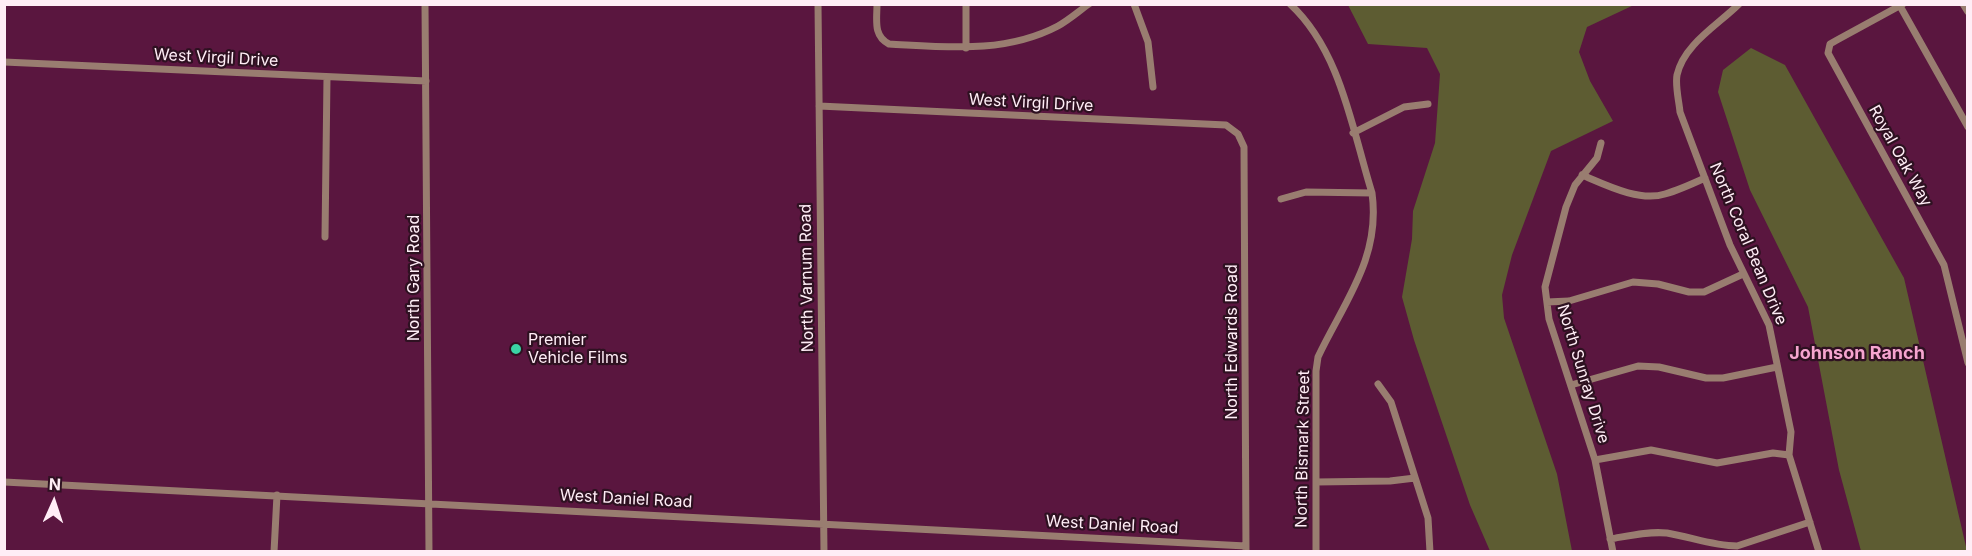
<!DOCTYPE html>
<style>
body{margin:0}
#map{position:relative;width:1972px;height:556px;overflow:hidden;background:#5a163f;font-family:Inter,sans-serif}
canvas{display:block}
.frame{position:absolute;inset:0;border:6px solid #ffedf6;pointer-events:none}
.north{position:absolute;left:24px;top:472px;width:60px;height:60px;-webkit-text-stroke:4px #2e1121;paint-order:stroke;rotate:3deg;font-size:16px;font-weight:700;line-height:24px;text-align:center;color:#ffedf6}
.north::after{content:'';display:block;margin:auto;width:21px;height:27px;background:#ffedf6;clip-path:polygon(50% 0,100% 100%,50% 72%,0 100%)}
</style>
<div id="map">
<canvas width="1972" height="556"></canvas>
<div class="frame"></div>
<div class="north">N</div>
</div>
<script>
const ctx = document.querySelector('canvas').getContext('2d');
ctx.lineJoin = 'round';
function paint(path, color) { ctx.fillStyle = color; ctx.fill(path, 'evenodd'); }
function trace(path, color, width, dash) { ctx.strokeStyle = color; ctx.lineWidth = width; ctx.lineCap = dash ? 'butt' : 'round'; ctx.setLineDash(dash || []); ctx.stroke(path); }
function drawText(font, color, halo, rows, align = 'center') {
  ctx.font = font + ' Inter,sans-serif'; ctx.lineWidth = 4.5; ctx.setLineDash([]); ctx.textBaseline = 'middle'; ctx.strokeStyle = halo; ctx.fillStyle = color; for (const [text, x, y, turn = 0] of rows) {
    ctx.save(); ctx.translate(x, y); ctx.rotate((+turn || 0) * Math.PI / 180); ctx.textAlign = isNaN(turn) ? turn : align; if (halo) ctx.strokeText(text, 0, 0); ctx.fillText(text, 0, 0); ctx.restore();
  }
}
paint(new Path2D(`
 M1348,5H1634L1587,27L1579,52L1590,81L1613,121L1551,151L1512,255L1502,295L1504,318L1557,474L1572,551H1490L1470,505L1414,340L1402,297L1412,239L1413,211L1435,143L1440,74L1427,48L1368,44Z
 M1751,48L1785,65L1904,278L1967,551H1861L1839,470L1808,307L1750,190L1718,92L1723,70Z`), '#5d5c32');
trace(new Path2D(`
 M425,4L429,552
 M818,4L824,552
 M877,4C877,20 873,36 889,44C946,47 1005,54 1058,26C1069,20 1079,11 1089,4
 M1134,4L1148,42L1153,87
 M1290,4C1341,51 1352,129 1372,193C1381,258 1344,302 1318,357L1316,371V552
 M1739,4C1718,25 1684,44 1677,75C1675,86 1679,101 1680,112L1730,245L1769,325L1791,432L1789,455L1819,552
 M1903,4L1837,40L1830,44L1828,53L1944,265L1968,363
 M1963,4L1968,12
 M1900,6L1968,127
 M966,48V4
 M4,62L426,81
 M819,106L1226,125L1238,134L1244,147L1246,552
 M1353,133L1404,107L1428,104
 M1601,143L1597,158L1575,185L1566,207L1545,287L1549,319L1595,460L1613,552
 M1582,175C1606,185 1639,202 1665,194C1679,190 1692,184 1705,178
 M1281,199L1306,192L1372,193
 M325,237L327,77
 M1547,302L1569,301L1633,282L1658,284L1689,292H1704L1743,274
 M1378,384L1391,402L1428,518L1430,552
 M1571,385L1638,366L1659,367L1706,378H1723L1777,367
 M1595,460L1651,450L1717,463L1773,453L1789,455
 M4,482L1246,546
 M1316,482L1390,481L1415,478
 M1610,539C1628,536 1648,531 1667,533C1691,537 1713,546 1737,546L1810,522
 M274,552L277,495`), '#997d70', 7);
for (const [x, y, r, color] of [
 [516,349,6,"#3ad4a5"]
]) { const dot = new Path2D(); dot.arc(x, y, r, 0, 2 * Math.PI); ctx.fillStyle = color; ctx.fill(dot); trace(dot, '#2e1121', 2); }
drawText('16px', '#ffedf6', '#2e1121', [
 ["West Virgil Drive",216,58,3],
 ["West Virgil Drive",1031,103,3],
 ["Royal Oak Way",1900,156,61],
 ["North Coral Bean Drive",1748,244,67],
 ["North Gary Road",414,278,-90],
 ["North Varnum Road",807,278,-91],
 ["North Edwards Road",1232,342,-90],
 ["North Sunray Drive",1583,374,73],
 ["North Bismark Street",1303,449,-89],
 ["West Daniel Road",626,499,3],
 ["West Daniel Road",1112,525,3]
]);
drawText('16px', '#ffedf6', '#2e1121', [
 ["Premier",528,340],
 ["Vehicle Films",528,358]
], 'left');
drawText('bold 18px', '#f6a5cf', '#2e1121', [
 ["Johnson Ranch",1857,354]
]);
</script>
